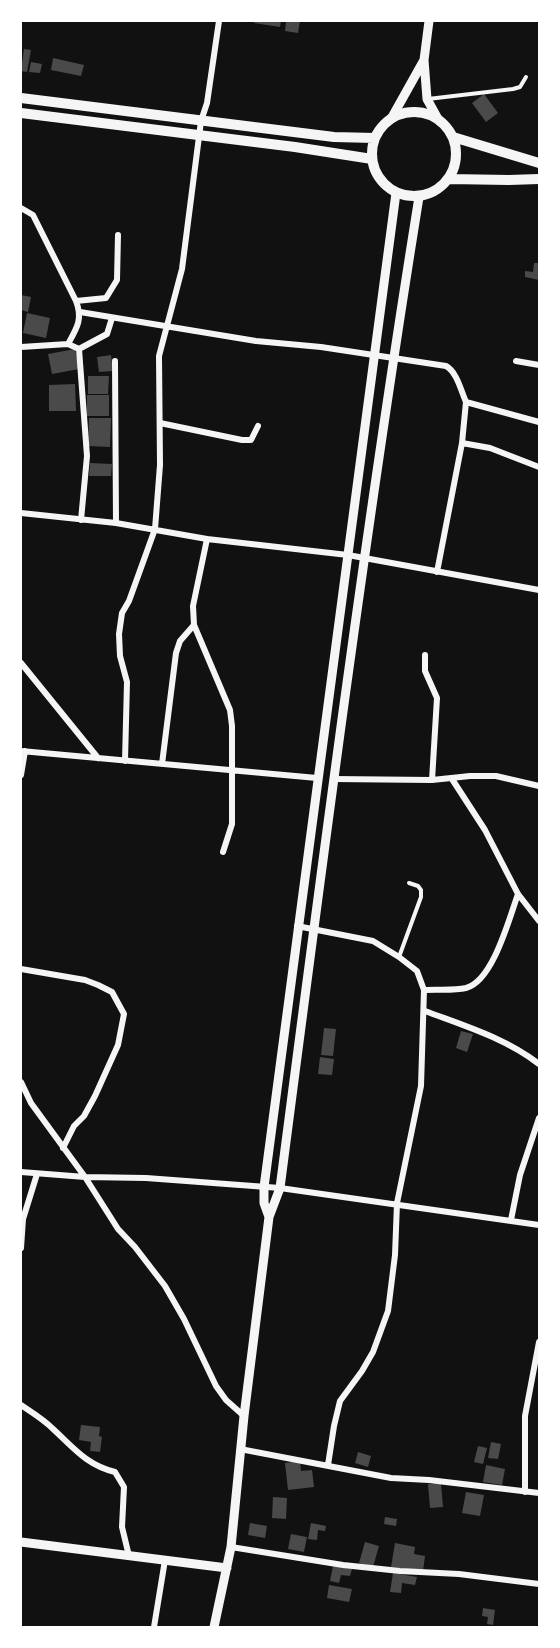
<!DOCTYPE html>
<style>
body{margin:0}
#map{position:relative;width:560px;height:1648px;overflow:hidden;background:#111;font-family:"Golos Text",sans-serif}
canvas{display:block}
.frame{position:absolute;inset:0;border:22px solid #fff;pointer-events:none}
</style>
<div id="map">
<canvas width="560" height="1648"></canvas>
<div class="frame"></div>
</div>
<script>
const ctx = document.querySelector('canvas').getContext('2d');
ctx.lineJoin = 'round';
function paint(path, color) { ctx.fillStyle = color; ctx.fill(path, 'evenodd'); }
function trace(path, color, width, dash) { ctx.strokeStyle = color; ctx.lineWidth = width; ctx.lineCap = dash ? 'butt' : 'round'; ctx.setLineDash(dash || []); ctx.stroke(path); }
paint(new Path2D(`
 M255,21H281L280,27L254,23Z
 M286,21H300L298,33L285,31Z
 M24,49L31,50L27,72L21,71Z
 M53,58L84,65L81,76L51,70Z
 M31,62L42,64L40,73L29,72Z
 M484,94L498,113L486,122L472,103Z
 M534,263H539V280L525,277V271L533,272Z
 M21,295L31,297L28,312L21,310Z
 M27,313L50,318L46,338L23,333Z
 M75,349L79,369L52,374L48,354Z
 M111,355L113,371L99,372L97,357Z
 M88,376H109L108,394H88Z
 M75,384L76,411H49V385Z
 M87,395H109V416H87Z
 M89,418H111L110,447L88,446Z
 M90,463L112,464L111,476H89Z
 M324,1028L336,1029L333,1056L321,1055Z
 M461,1031L473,1034L467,1052L456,1048Z
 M320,1057L334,1059L332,1075L318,1074Z
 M81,1425L100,1427L99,1436L102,1437L100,1452L90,1451L91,1442L79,1440Z
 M491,1442L501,1444L498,1459L488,1458Z
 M478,1446L487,1448L483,1464L474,1462Z
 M358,1452L371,1456L368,1467L355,1463Z
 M300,1461L301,1471L312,1470L314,1487L288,1490L285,1463Z
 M486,1465L505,1469L502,1485L483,1482Z
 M428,1484H441L443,1507L430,1508Z
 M466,1492L484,1495L480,1516L462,1513Z
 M273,1497L287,1498L286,1519L272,1518Z
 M385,1517L397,1519L396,1526L384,1524Z
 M250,1523L267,1526L265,1538L248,1535Z
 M311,1523L326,1526L325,1531L318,1530L317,1540L308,1539Z
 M291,1534L307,1537L304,1552L288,1549Z
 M365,1542L379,1546L373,1567L359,1563Z
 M395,1543L415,1547L414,1554L425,1556L423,1571L391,1567Z
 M333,1566L352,1569L350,1576L341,1575L339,1583L330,1581Z
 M393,1573L417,1577L415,1585L402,1583L401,1593L390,1592Z
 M329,1585L352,1589L349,1602L327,1598Z
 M483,1608L495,1610L493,1625L487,1624L488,1617L482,1616Z`), '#4a4a4a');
trace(new Path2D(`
 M428,99L513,89L520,87L526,77
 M399,957L421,897V890L418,886L409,883`), '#f5f5f5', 4);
trace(new Path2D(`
 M21,208L33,215L76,301L106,298L117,280L118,235
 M80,312L256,341L321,347L446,366C457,372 461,391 466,402
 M68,344C77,328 83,319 76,301
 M21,347L68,344L79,349L87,456L81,520
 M79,349L107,334L112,318
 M115,361L116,523
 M516,361L539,365
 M160,423L242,440H251L258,426
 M462,443L490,448L539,467
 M21,513L116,523L207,539L348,555L539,590
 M207,539L193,606L194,625L230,710L232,726V824L223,852
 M437,572L462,443L466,402L539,422
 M425,655V671L437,698L432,780
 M21,663L98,758
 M21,751L317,778
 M125,761L127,682L120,656L119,634L122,613L129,601L155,529L160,465L159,356L182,269L201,121L207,103L219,21
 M162,764L176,653L180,641L194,625
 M21,775L25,751
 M333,779L432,780L470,776H496L539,786
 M452,779L485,830L518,894L539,921
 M297,926L373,941L399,957L417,971L424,990L421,1086L397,1203L395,1255L388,1311L373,1352L362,1371L340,1401L334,1426L328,1465
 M21,969L85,980L98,985L112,992L124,1014L118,1045L95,1096L84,1116L74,1126L63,1148
 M424,990C437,989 453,991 466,988C493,981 509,919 518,894
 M425,1011C465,1026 505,1038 539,1064
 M21,1082L31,1103L85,1177L118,1229L135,1247L165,1286L184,1319L216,1386L226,1400L244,1416
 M21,1172L85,1177L146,1178L280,1188L539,1225
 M511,1220L520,1175L539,1118
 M21,1248L23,1219L37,1174
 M21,1405C31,1412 43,1419 52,1428C73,1447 86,1465 115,1472L124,1487L122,1527L129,1556
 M240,1449L391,1478L429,1480L539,1493
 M525,1492V1416L539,1342
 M231,1547L343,1565L400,1571L459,1574L539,1584
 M154,1627L165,1560`), '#f5f5f5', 6);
trace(new Path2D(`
 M429,21L424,60L427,99L438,119
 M391,119L424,60
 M269,1217L264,1203V1187L396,193
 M21,1542L227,1568
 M214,1627L231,1547L244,1416L269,1217L280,1188C323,857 366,526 419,197`), '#f5f5f5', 9);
trace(new Path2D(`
 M21,98L334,137L375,138
 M372 154a42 42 0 1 1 84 0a42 42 0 1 1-84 0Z
 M21,113L295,147L372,159
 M453,137L539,163
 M449,179L509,180L539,179`), '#f5f5f5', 10);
</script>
